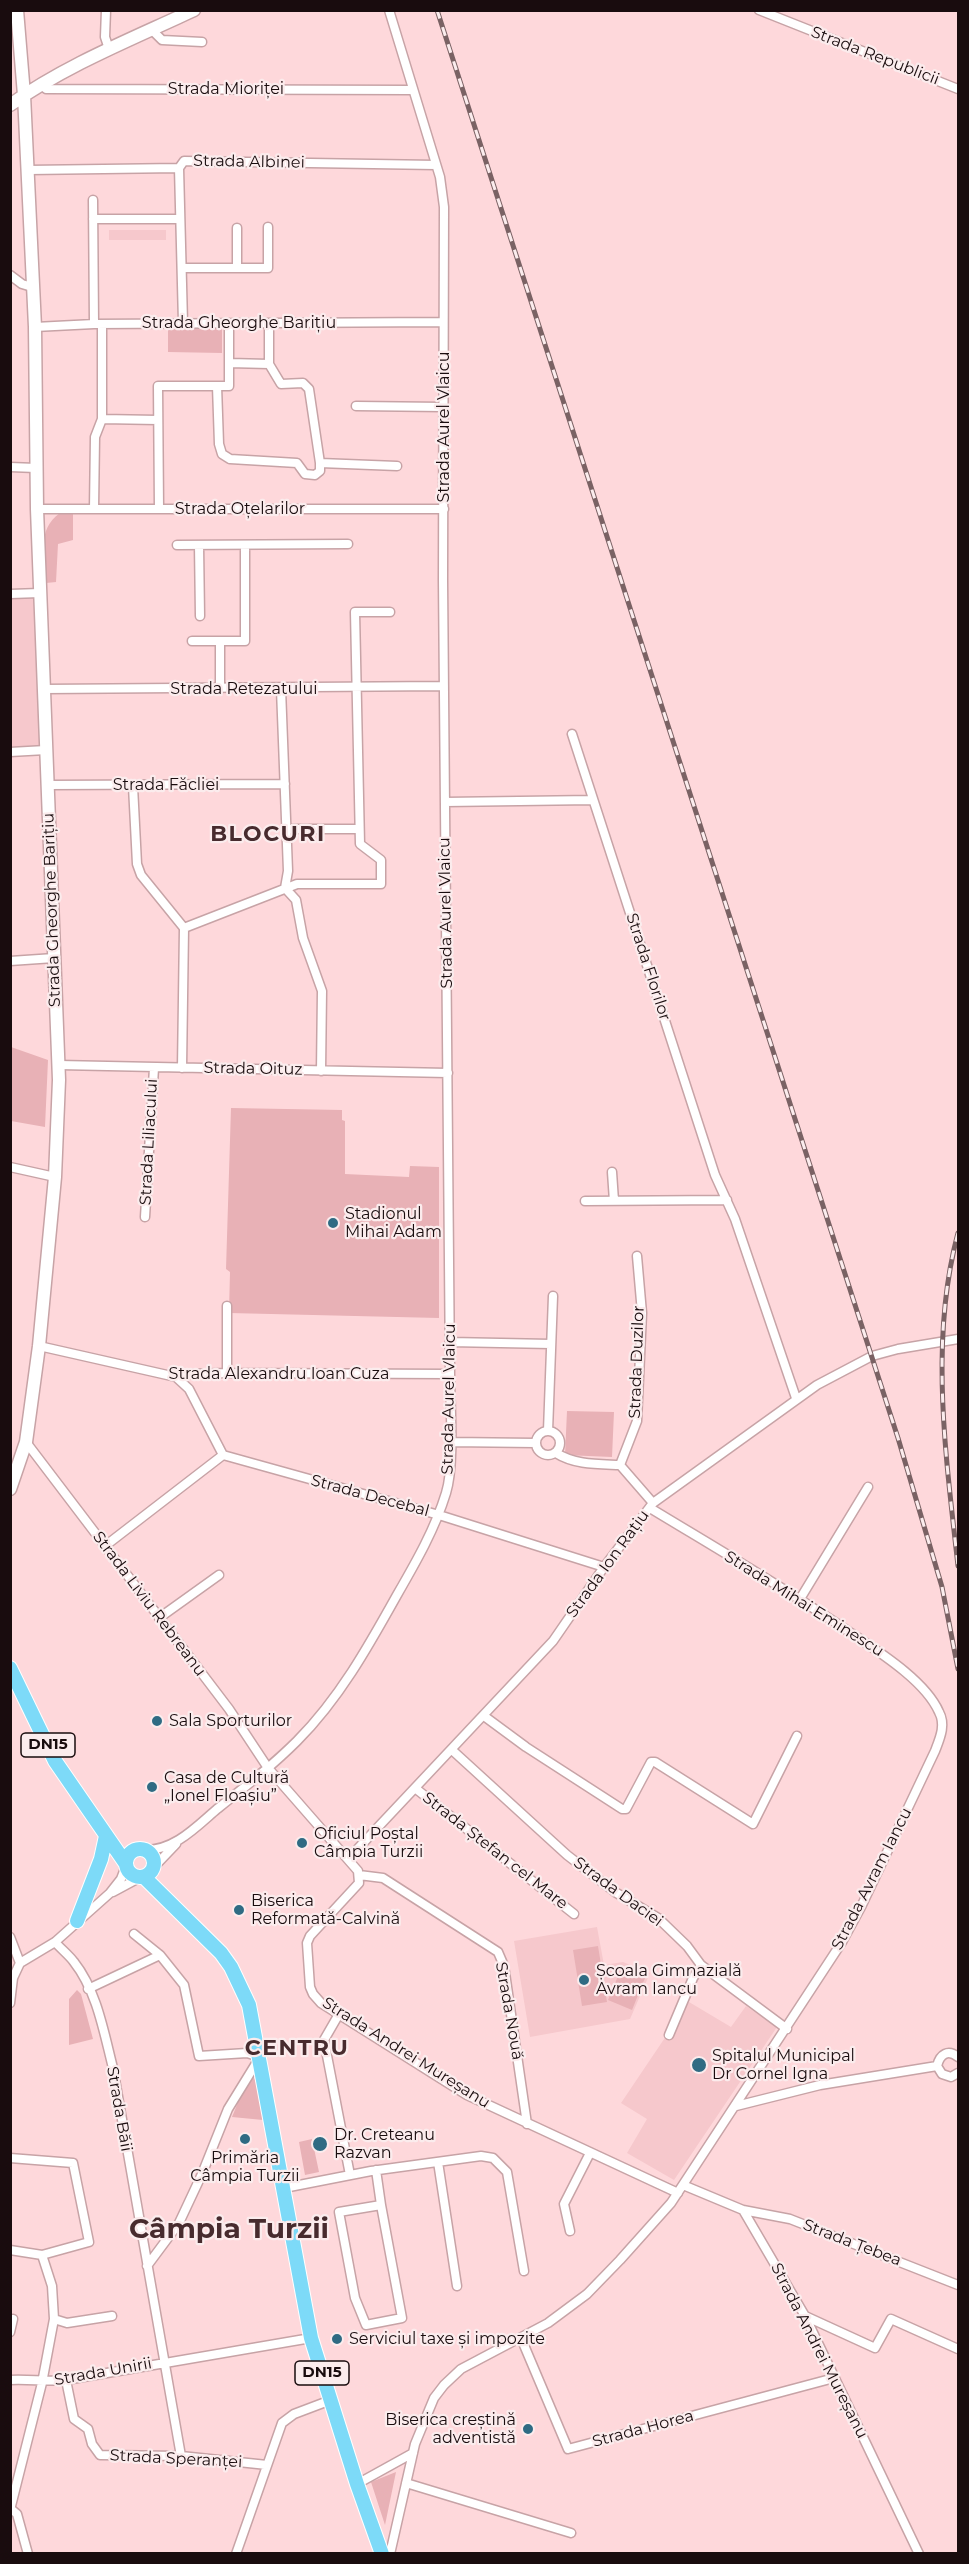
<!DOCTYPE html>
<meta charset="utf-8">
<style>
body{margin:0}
#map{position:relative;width:969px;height:2564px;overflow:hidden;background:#fed8db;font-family:Montserrat,sans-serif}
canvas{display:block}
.frame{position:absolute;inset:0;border:12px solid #190c0e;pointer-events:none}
</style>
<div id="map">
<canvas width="969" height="2564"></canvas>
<div class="frame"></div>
</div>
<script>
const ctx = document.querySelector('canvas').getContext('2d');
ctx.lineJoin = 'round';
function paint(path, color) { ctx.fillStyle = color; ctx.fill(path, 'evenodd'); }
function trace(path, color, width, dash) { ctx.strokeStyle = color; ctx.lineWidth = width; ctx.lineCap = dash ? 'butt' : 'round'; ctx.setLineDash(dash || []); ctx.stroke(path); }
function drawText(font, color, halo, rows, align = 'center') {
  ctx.font = font + ' Montserrat,sans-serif'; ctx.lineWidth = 4.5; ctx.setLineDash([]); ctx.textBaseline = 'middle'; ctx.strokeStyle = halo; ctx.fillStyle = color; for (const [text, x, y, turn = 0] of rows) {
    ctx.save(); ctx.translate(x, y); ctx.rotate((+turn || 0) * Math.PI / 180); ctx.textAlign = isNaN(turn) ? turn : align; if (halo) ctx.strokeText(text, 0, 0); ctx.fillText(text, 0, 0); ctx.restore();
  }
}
paint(new Path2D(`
 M109,230H166V240H109Z
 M35,598L42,747L11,749V599Z
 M597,1927L604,1965L623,1962L650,1973L630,2019L530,2037L514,1941Z
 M689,2002L731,2027L746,2006L777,2027L674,2180L627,2153L647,2119L621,2103Z`), '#f6c8cc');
paint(new Path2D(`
 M168,328L222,329V353L168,352Z
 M60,513H73V540L58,544L56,582L46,583C45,556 36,530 60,513Z
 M11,1047L48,1060L45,1127L11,1121Z
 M231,1108L342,1110V1120L345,1121V1174L409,1177L410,1166L439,1167V1318L229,1313L230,1272L226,1269Z
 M567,1411L614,1412L612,1457L565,1455Z
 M598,1946L607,2002L582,2006L573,1950Z
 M621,1969L636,1976L639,1970L647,1973L632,2010L608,2000Z
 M77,1990L81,1994L93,2039L69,2045V1999Z
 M253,2076L256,2081L263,2120L232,2117L245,2085Z
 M312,2139L319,2172L305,2175L299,2142Z
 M396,2472L385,2525L371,2482Z`), '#e8b1b6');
const street = new Path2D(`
 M106,10L105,37L109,49
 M759,10L958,89
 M152,30L162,40L202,42
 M41,85L46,89L412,90
 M179,168L183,323
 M28,170L179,168L184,161L436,165
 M93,200L94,324
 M93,219H180
 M237,228V268
 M182,268H268V227
 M10,275L22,284L32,287
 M102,324V419L158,420
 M35,327L94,324L443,322
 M229,363L269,364V323
 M269,364L281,384L303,383L309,389L320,463
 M217,386L219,444L222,454L230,459L297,463L305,474L315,475L320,471V463L397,466
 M356,406L444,407
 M10,467L36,468
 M37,509H444
 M94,509L95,437L102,419
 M159,509L158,386H229V323
 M177,545L348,544
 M199,545L200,616
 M10,594L40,593
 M192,641H245V545
 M220,642V689
 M44,689L444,686
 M281,689L288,871L285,888
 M572,734L715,1175L735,1219L796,1398
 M10,752L46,750
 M47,785L285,784
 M133,786L137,864L141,875L184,928L297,884H381V860L360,844L355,612H390
 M445,802L593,800
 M287,829H359
 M285,888L296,900L303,938L322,991L321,1071
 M10,961L54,958
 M59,1065L448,1073
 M182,1068L184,928
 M10,1167L55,1177
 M612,1172L614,1201
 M585,1201L727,1200
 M145,1217L154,1068
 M227,1306V1373
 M450,1342L551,1344
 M39,1346L176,1377L189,1374L227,1373L450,1374
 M176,1377L189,1389L223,1455L439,1515L604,1567
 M548,1431L553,1296
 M536 1443a12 12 0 1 1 24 0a12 12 0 1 1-24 0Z
 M26,1442L229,1709L268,1768L358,1871L359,1883L310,1936L307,1943L310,1987L313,1994L321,2003L467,2095L678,2193
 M450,1442L536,1443
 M556,1453C575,1465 598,1464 620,1465L653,1503
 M620,1465L637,1421L642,1313L637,1256
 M105,1546L223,1455
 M800,1599L868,1487
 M159,1618L219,1575
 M484,1716L526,1747L622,1809H626L651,1762H655L753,1824L797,1736
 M452,1750L567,1855L615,1892L658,1918L687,1946L701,1965L787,2029
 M415,1788L574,1914
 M144,1850C174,1851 196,1827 217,1809C245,1787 272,1766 297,1741C339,1699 368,1647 397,1595C416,1562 435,1529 446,1493C455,1463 450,1407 450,1374L443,580L444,207L440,177L389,10
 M349,1858L553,1641L604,1567L653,1503L817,1385L872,1356L898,1349L958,1339
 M154,1867L176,1844
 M359,1875L383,1878L498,1952L504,1966L527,2124
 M113,1892L139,1878
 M134,1934L160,1955
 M10,1937L20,1963
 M55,1942C61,1949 69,1955 74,1962C97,1991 104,2033 113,2068L181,2456
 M20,1963L55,1942L110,1893L121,1879L126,1866
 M88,1989L160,1955L184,1985L199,2056L247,2053L260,2057L228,2109L202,2174L179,2223L147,2266
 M10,2003L13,1978L20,1963
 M339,2014L324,2040L350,2175
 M669,2035L693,1978L701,1965
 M958,2057C948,2049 940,2054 937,2066L942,2074L951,2077L958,2073
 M736,2106L820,2085L937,2066
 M10,2158L73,2163L89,2242L42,2255
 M438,2162L457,2286
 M376,2170L381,2205L339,2212L355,2298L366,2325L402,2318L381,2205
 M683,2185L743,2210L805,2316L919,2554
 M284,2188L371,2171L481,2156L493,2158L507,2172L524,2271
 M743,2210L790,2219L958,2285
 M570,2231L564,2204L590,2153
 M10,2250L42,2255L52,2286L54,2319L42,2383L10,2510
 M805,2316L875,2348L891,2319L958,2349
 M54,2319L67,2323L112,2316
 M10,2332L13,2319
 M521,2338L568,2449L834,2378
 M10,2380C30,2379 47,2382 66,2380L311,2338
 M66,2380L74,2419L88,2429L92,2444L100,2455L181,2456L267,2465
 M406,2483L571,2533
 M357,2484L413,2453
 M11,2509L17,2514L28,2554
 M236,2554L282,2423L294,2414L331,2400
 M390,2554L415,2444L434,2398L444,2385L461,2369L548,2323L587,2294L620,2260L671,2203L842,1942L861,1907L935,1751C940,1738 946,1725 939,1712C925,1680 876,1650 848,1631C783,1587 716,1548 650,1508`);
const secondary = new Path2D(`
 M10,105C66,65 132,39 194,10
 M10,1489L26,1442L39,1346L55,1177L59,1080L37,509L35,327L24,95L17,10`);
const primary = new Path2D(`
 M10,1668L55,1761L126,1864
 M126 1863a14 14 0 1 1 28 0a14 14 0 1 1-28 0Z
 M144,1877L221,1953L231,1967L249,2005L311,2338L357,2484L382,2554
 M77,1921L101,1859L106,1836`);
trace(street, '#c7a3a6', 11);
trace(secondary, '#c7a3a6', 15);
trace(primary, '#fff', 16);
trace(street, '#fff', 8);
trace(secondary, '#fff', 12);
trace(primary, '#7ddaf8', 14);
const rail = new Path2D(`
 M437,10L898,1438L942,1587L958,1669
 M958,1233C929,1341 946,1457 958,1566`);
trace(rail, '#7a6264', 5);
trace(rail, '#fbeced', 3, [9]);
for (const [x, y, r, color] of [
 [333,1223,6,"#2f6b83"],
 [157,1721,6,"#2f6b83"],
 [152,1787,6,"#2f6b83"],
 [302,1843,6,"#2f6b83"],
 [239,1910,6,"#2f6b83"],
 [584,1980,6,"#2f6b83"],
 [699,2065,8,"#2f6b83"],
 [245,2139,6,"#2f6b83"],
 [320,2144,8,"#2f6b83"],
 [337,2339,6,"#2f6b83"],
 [528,2429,6,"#2f6b83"]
]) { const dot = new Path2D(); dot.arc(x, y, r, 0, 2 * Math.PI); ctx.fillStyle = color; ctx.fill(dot); trace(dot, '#fbeced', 2); }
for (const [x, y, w] of [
 [48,1745,54],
 [322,2373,54]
]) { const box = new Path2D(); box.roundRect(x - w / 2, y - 12, w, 24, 4.5); ctx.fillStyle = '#fbeced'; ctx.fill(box); trace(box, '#190c0e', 1.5); }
drawText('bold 15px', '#190c0e', null, [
 ["DN15",48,1745],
 ["DN15",322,2373]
]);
drawText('16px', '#190c0e', '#fbeced', [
 ["Strada Republicii",875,56,21],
 ["Strada Mioriței",226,89],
 ["Strada Albinei",249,162,1],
 ["Strada Gheorghe Barițiu",239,323],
 ["Strada Aurel Vlaicu",444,427,-90],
 ["Strada Oțelarilor",240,509],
 ["Strada Retezatului",244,689],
 ["Strada Făcliei",166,785],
 ["Strada Gheorghe Barițiu",52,910,-92],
 ["Strada Aurel Vlaicu",446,913,-91],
 ["Strada Florilor",648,967,72],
 ["Strada Oituz",253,1069,1],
 ["Strada Liliacului",149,1142,-87],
 ["Strada Duzilor",637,1362,-88],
 ["Strada Alexandru Ioan Cuza",279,1374],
 ["Strada Aurel Vlaicu",449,1399,-89],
 ["Strada Decebal",370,1496,15],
 ["Strada Ion Rațiu",608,1564,-54],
 ["Strada Liviu Rebreanu",149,1604,53],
 ["Strada Mihai Eminescu",804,1604,32],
 ["Strada Ștefan cel Mare",495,1851,38],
 ["Strada Avram Iancu",872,1879,-63],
 ["Strada Daciei",618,1892,36],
 ["Strada Nouă",509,2011,80],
 ["Strada Andrei Mureșanu",406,2053,32],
 ["Strada Băii",119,2109,80],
 ["Strada Țebea",852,2243,21],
 ["Strada Andrei Mureșanu",819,2351,63],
 ["Strada Unirii",103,2372,-10],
 ["Strada Horea",643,2429,-15],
 ["Strada Speranței",176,2459,3]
]);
drawText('16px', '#190c0e', '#fbeced', [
 ["Stadionul",345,1214],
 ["Mihai Adam",345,1232],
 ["Sala Sporturilor",169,1721],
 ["Casa de Cultură",164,1778],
 ["„Ionel Floașiu”",164,1796],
 ["Oficiul Poștal",314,1834],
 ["Câmpia Turzii",314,1852],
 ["Biserica",251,1901],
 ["Reformată-Calvină",251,1919],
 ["Școala Gimnazială",596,1971],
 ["Avram Iancu",596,1989],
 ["Spitalul Municipal",712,2056],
 ["Dr Cornel Igna",712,2074],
 ["Dr. Creteanu",334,2135],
 ["Razvan",334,2153],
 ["Primăria",245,2158,"center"],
 ["Câmpia Turzii",245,2176,"center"],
 ["Serviciul taxe și impozite",349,2339],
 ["Biserica creștină",516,2420,"right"],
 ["adventistă",516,2438,"right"]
], 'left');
ctx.letterSpacing = '1.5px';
drawText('bold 22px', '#472b2e', '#fbeced', [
 ["BLOCURI",268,835],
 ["CENTRU",297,2049]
]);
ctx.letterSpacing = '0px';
drawText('bold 28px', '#472b2e', '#fbeced', [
 ["Câmpia Turzii",229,2230]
]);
</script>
